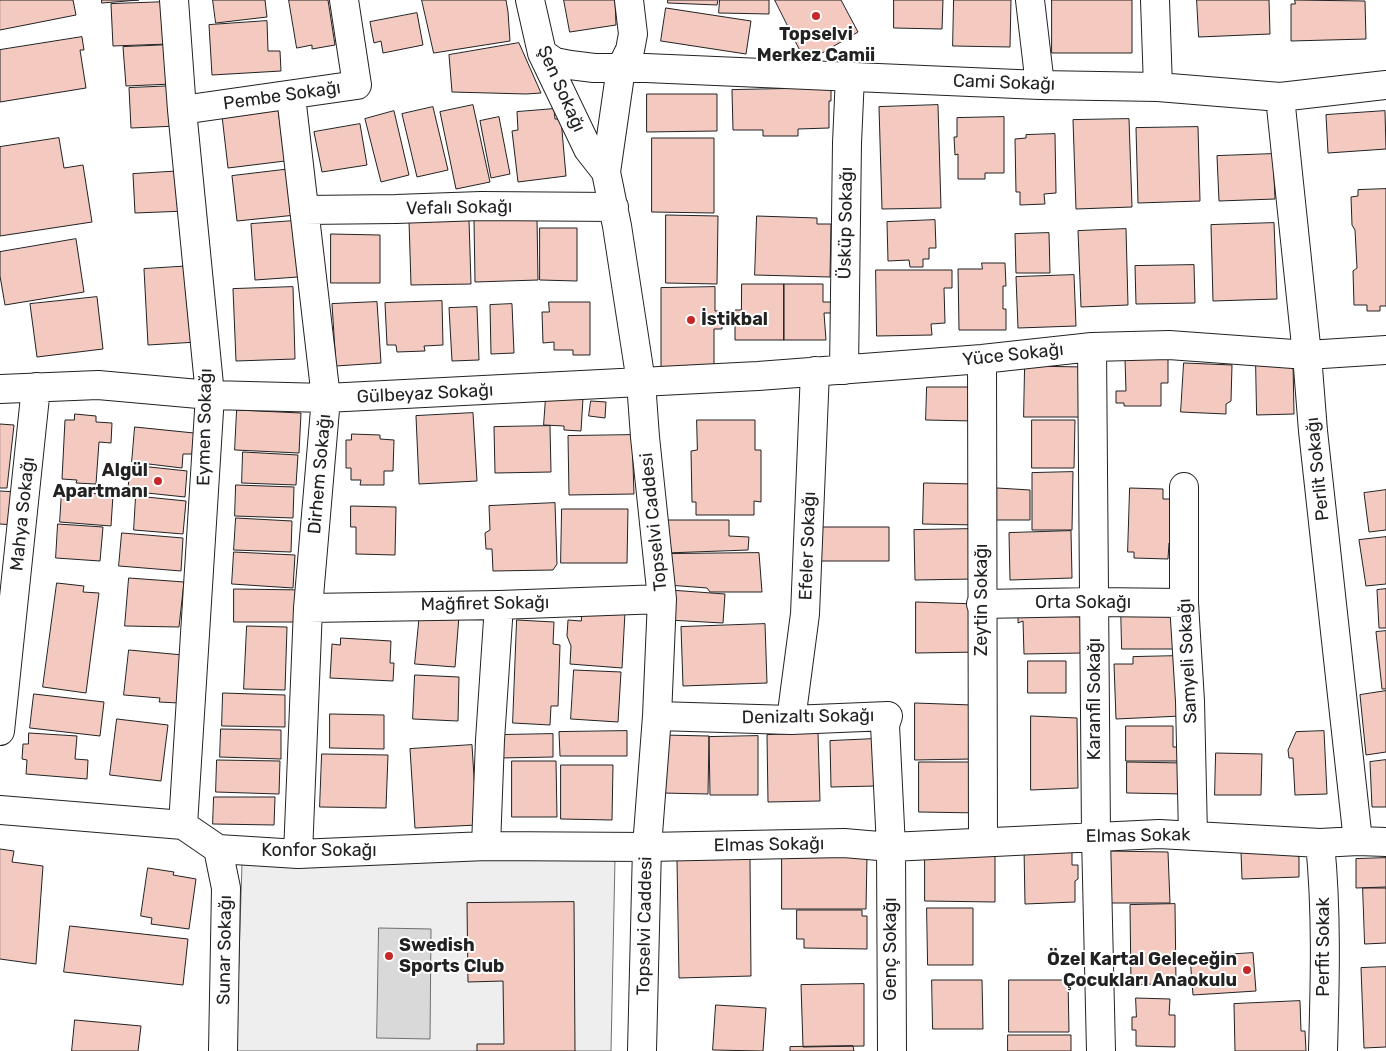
<!DOCTYPE html>
<meta charset="utf-8">
<style>
body{margin:0}
canvas{display:block;background:#fff}
</style>
<canvas width="1386" height="1051"></canvas>
<script>
const ctx = document.querySelector('canvas').getContext('2d');
ctx.lineJoin = 'round';
function paint(path, color) { ctx.fillStyle = color; ctx.fill(path, 'evenodd'); }
function trace(path, color, width, dash) { ctx.strokeStyle = color; ctx.lineWidth = width; ctx.lineCap = dash ? 'butt' : 'round'; ctx.setLineDash(dash || []); ctx.stroke(path); }
function drawText(font, color, halo, rows, align = 'center') {
  ctx.font = font + ' Rubik,sans-serif'; ctx.lineWidth = 4; ctx.setLineDash([]); ctx.textBaseline = 'middle'; ctx.strokeStyle = halo; ctx.fillStyle = color; for (const [text, x, y, turn = 0] of rows) {
    ctx.save(); ctx.translate(x, y); ctx.rotate((+turn || 0) * Math.PI / 180); ctx.textAlign = isNaN(turn) ? turn : align; if (halo) ctx.strokeText(text, 0, 0); ctx.fillText(text, 0, 0); ctx.restore();
  }
}
const green = new Path2D(`
 M615,859L611,1051H236L242,864Z`);
paint(green, '#eee');
trace(green, '#6f6f6f', 1);
const water = new Path2D(`
 M379,928L431,929L430,1039L377,1038Z`);
paint(water, '#d9d9d9');
trace(water, '#6f6f6f', 1);
const building = new Path2D(`
 M0,0H73L76,15L0,30Z
 M102,0H139L102,3Z
 M213,0H265L267,17L216,23Z
 M289,0H328L335,45L312,49V45L297,48Z
 M422,0H506L508,12L510,41L434,53Z
 M564,0H615L616,25L570,32Z
 M668,0H718L717,5L668,3Z
 M720,0H769V14L719,13Z
 M775,0H841L858,32L822,53L801,52Z
 M894,0H943L942,29L894,28Z
 M954,0H1011L1010,47L953,46Z
 M1052,0H1132V53H1052Z
 M1197,0H1269L1270,34L1199,37Z
 M1295,0L1365,1L1366,39L1291,41V4H1295Z
 M167,2L168,44L113,46L111,4Z
 M666,8L751,21L746,54L661,41Z
 M417,13L423,45L383,53L381,41L374,43L370,22Z
 M267,21L268,51H280L281,71L212,75L209,25Z
 M82,37L84,50H80L86,88L0,102V50Z
 M519,43L541,93L526,94L452,92L449,55Z
 M170,45L172,84L126,86L123,47Z
 M175,86L177,126L131,128L129,88Z
 M831,88V101H829V128L798,129V136H763V130H733L732,90Z
 M647,94H717V131L647,132Z
 M473,105L490,182L456,189L440,112Z
 M938,105L941,208L882,209L879,107Z
 M433,107L448,170L417,177L402,114Z
 M278,109L285,161L228,168L222,116Z
 M554,109L555,119H561L566,176L518,182L512,131L518,130L517,112Z
 M394,111L409,175L381,182L365,119Z
 M1385,111L1386,149L1328,153L1326,115Z
 M499,117L510,174L491,178L480,121Z
 M1004,117V173H985V179H958V154L955,155L954,137H957V118Z
 M1129,119L1132,207L1076,209L1073,120Z
 M360,124L367,165L322,172L314,132Z
 M1198,127L1200,201L1138,203L1136,128Z
 M1055,134L1056,193L1044,194L1045,204L1020,205V192H1016L1015,139L1026,138V135Z
 M59,138L64,168L83,165L92,222L0,236V147Z
 M652,138H714V213L652,212Z
 M1273,154L1275,199L1219,201L1217,156Z
 M291,169L296,215L237,221L232,176Z
 M184,171L186,211L135,213L133,174Z
 M1386,189V306H1380V311H1367V305H1354L1353,271L1357,268L1355,230L1352,225L1351,197L1358,196V190Z
 M666,215L718,216L717,284L666,283Z
 M757,216L817,218V224H831L830,277L755,275Z
 M537,218L538,280L475,282L474,220Z
 M469,220L471,284L411,285L409,221Z
 M935,220L936,248H929V259H923V267H910L909,260L888,261L887,222Z
 M294,221L298,277L255,280L251,224Z
 M1274,223L1277,299L1213,301L1211,225Z
 M540,228H577V281L540,280Z
 M1126,229L1128,305L1081,307L1078,231Z
 M1049,233L1050,273H1016L1015,234Z
 M331,234L380,235V283H331Z
 M76,239L84,292L5,305L0,276V252Z
 M982,263H1005L1006,286H1003V309H1006V330H959L958,269H982Z
 M1194,265L1195,303L1136,304L1135,266Z
 M192,266L197,342L148,345L144,269Z
 M876,270H952V288H944L945,323L931,324L932,335L877,336Z
 M1074,275L1076,326L1018,328L1016,277Z
 M742,284H784V340H735V310H741Z
 M784,284H823V302H834V313H824L826,340H784Z
 M293,287L295,359L236,361L233,289Z
 M715,287V311H721L722,329H714V367H661V288Z
 M97,297L103,349L37,357L30,304Z
 M442,301L443,345L424,346L425,351L397,352L396,345H387L385,303Z
 M377,302L381,363L336,366L332,304Z
 M549,302H590V355H573V350H554V342L543,343L542,312H549Z
 M512,304L514,353L491,354L490,305Z
 M477,307L479,360L452,361L449,308Z
 M1168,358V383H1161V406H1124V403H1116V391H1126L1125,359Z
 M1184,363L1232,365L1231,401L1226,404V414L1181,412Z
 M1256,363H1293L1294,414L1257,415Z
 M1025,366L1084,367L1083,417H1024Z
 M927,387H974V421L926,420Z
 M546,397L583,398L581,431L564,430V426L544,425Z
 M591,401L606,402L605,418L589,416Z
 M237,410L301,413L299,453L235,450Z
 M473,413L477,481L419,484L416,416Z
 M75,414L96,416V422L112,423L111,443L99,442L96,484L76,483L77,480L62,479L65,420H74Z
 M697,420H755V450H761V502L754,501V515H696V502H692L691,451L697,450Z
 M1032,420H1075L1074,468H1032Z
 M0,424L14,425L7,488H0Z
 M550,426L551,472L495,473L494,427Z
 M135,427L194,433L192,454H183L182,468L132,462Z
 M352,434L380,435V439L394,440L393,471H384V485H360L361,480H351V468H346V440H351Z
 M632,435L634,494L569,495L568,436Z
 M243,452L298,455L296,485L242,483Z
 M131,465L187,471L185,497L128,491Z
 M1073,472L1072,530H1032V473Z
 M924,483L976,484V525L923,524Z
 M236,485L294,487L293,518L235,516Z
 M997,488L1030,490V520H997Z
 M1130,488L1163,489V499H1176L1174,543H1169L1168,559L1134,558V552H1128Z
 M1386,490V530L1369,532L1364,493Z
 M0,491L18,492L15,525L0,524Z
 M62,491L113,495L111,526L60,522Z
 M136,496L186,501L183,534L134,530Z
 M555,503L557,564L553,570L493,571L492,549H486L485,533L490,530L489,506Z
 M351,506L396,507L395,555L356,554V527H351Z
 M562,509H628L627,563H561Z
 M236,518L292,521L291,552L234,550Z
 M666,520H729V536L749,537L748,550L666,553Z
 M58,524L103,527L100,561L56,558Z
 M817,527H889V561H817Z
 M973,529L974,579L915,580L914,530Z
 M1071,531L1072,578L1010,580L1009,533Z
 M122,533L183,538L181,571L119,566Z
 M1386,537V584L1366,586L1359,540Z
 M234,552L295,555L293,588L232,584Z
 M759,553L762,592H710L707,588L668,585L665,554Z
 M129,578L184,582L179,627L125,626Z
 M57,583L84,586L83,592L99,593L86,693L43,687Z
 M234,589L305,590L304,622H234Z
 M1386,589V628H1379L1377,590Z
 M670,590L725,594L723,623L668,620Z
 M916,602L978,604L980,652L916,653Z
 M1081,603L1082,653L1024,654L1023,621L1018,623V604Z
 M1121,606L1184,607V649H1122Z
 M582,609L625,612L622,668L570,664L571,646L567,636L568,620L581,621Z
 M420,612L459,616L455,667L415,664Z
 M517,620L554,622L553,644L560,645L558,706H551L550,725L513,723Z
 M765,624L767,683L683,686L681,627Z
 M247,626L287,627L285,690L244,689Z
 M1386,631V689H1382L1376,632Z
 M341,638L391,641L390,663H394L393,681L330,678L332,644L340,645Z
 M129,650L183,655L179,703L159,702L160,698L124,695Z
 M1179,656L1181,716L1116,719L1114,664H1133V657Z
 M1028,661H1066V693H1028Z
 M574,670L621,672L618,722L571,719Z
 M415,675L459,677L458,721L413,719Z
 M1386,691V752L1366,755L1360,695Z
 M223,693L285,695V727L222,726Z
 M34,694L104,702L100,736L30,728Z
 M915,703L972,705L971,759L915,760Z
 M330,714L384,715V749L330,748Z
 M1031,716L1077,718L1078,788L1031,790Z
 M117,719L168,725L161,781L110,775Z
 M1126,726H1173V747H1184V761H1126Z
 M221,729L281,730V759L220,757Z
 M627,731V756H560L559,732Z
 M1324,731L1327,794L1295,795L1293,758H1289L1288,750L1296,732Z
 M29,733L77,736L75,759L88,760L87,779L26,774L27,760L22,759L23,744H28Z
 M818,733L820,801L768,802L767,735Z
 M553,734V757L499,758V735Z
 M662,735L709,736L708,794L662,793Z
 M758,736V795H710L709,737Z
 M874,739L876,786L831,787L830,741Z
 M472,745L477,825L415,828L410,749Z
 M1216,753L1262,754L1261,795H1215Z
 M322,754L388,755L386,808L320,807Z
 M217,760L280,761L279,794L216,792Z
 M1386,760V807H1372L1370,762Z
 M512,761H556L557,817H512Z
 M919,762H981L980,813L919,812Z
 M1127,762L1184,763V794L1127,793Z
 M561,765H613L612,820L561,819Z
 M214,797H275L274,825L213,824Z
 M1072,845V865H1078V879L1075,881V902L1025,904L1024,847Z
 M925,848L995,849V902L925,901Z
 M0,849L14,851L12,862L43,866L36,964L0,959Z
 M1288,850L1299,857V877L1242,879L1241,852Z
 M1108,851L1168,852L1170,903H1108Z
 M782,855L867,856L866,909H782Z
 M1386,858V887L1356,888V859Z
 M750,859L751,976L679,978L677,860Z
 M148,868L174,872L173,875L196,879L189,929L151,924L152,918L141,916Z
 M1363,888H1386V943L1365,944Z
 M574,902L575,1051H477V1044H504L503,981L468,982L467,903Z
 M1175,904L1176,983L1131,985L1130,905Z
 M927,908H973V965H928Z
 M797,910H862V916H867V949L804,948V939H797Z
 M70,926L188,939L183,985L64,972Z
 M1253,953L1256,991L1193,995L1190,957Z
 M1386,967V1047L1364,1048L1361,968Z
 M932,980H982L983,1029H933Z
 M1009,980H1068L1069,1032H1009Z
 M864,984V1046L803,1047L801,985Z
 M1136,998L1170,999L1169,1015H1175V1047L1136,1046V1030H1132V1017H1136Z
 M1300,1001L1301,1031H1305L1306,1051H1235L1234,1004Z
 M716,1005L766,1008L763,1051L713,1050Z
 M75,1020L141,1026L138,1051H72Z
 M1008,1035H1071V1051H1008Z
 M853,1046L854,1051H790V1047Z`);
paint(building, '#f3c9c0');
trace(building, '#222', 1);
const minor = new Path2D(`
 M174,0L182,110L210,395L183,825
 M530,0L542,53L588,149L606,172
 M629,0L633,34L630,50L621,68L606,172L617,226L641,382L645,437L662,599L657,716L647,847L642,1051
 M1030,0L1040,85
 M1155,0L1158,87
 M542,53L555,62L570,65L594,68H646L1040,85L1158,87L1280,97L1386,85
 M291,96L326,398L308,608L298,854
 M1280,97L1307,355L1313,431L1358,841
 M182,110L357,85L344,0
 M304,210L396,209L481,206L614,207
 M1092,347L1096,836L1101,1051
 M982,359L983,842
 M844,370L847,143L850,76
 M0,389L98,385L210,395L326,398L758,376L982,359L1092,347L1169,345L1307,355L1386,350
 M1184,487V603L1190,701L1193,835
 M981,604L1094,602L1184,603
 M308,608L499,605L662,599
 M657,716L791,720L888,716L885,725L891,847L892,1051
 M791,720L805,614L815,371
 M0,731L36,387
 M0,810L183,825L218,849L298,854L486,846L647,847L844,843L891,847L1159,834L1320,843L1358,841L1386,842
 M1320,843C1327,912 1325,982 1323,1051
 M486,846L490,740L499,605
 M218,849L226,888L223,1051`);
trace(minor, '#222', 30);
trace(minor, '#fff', 28);
for (const [x, y, r, color] of [
 [816,16,5,"#c62828"],
 [691,320,5,"#c62828"],
 [158,481,5,"#c62828"],
 [389,956,5,"#c62828"],
 [1247,970,5,"#c62828"]
]) { const dot = new Path2D(); dot.arc(x, y, r, 0, 2 * Math.PI); ctx.fillStyle = color; ctx.fill(dot); trace(dot, '#fff', 2); }
drawText('bold 18px', '#222', '#fff', [
 ["Topselvi",816,35,"center"],
 ["Merkez Camii",816,56,"center"],
 ["İstikbal",701,320],
 ["Algül",148,471,"right"],
 ["Apartmanı",148,492,"right"],
 ["Swedish",399,946],
 ["Sports Club",399,967],
 ["Özel Kartal Geleceğin",1237,960,"right"],
 ["Çocukları Anaokulu",1237,981,"right"]
], 'left');
drawText('18px', '#222', '#fff', [
 ["Cami Sokağı",1004,83,2],
 ["Şen Sokağı",561,89,66],
 ["Pembe Sokağı",282,96,-8],
 ["Vefalı Sokağı",459,208,-1],
 ["Üsküp Sokağı",846,223,-89],
 ["Yüce Sokağı",1013,355,-6],
 ["Gülbeyaz Sokağı",425,394,-3],
 ["Eymen Sokağı",205,427,-89],
 ["Perlit Sokağı",1318,469,-96],
 ["Dirhem Sokağı",320,474,-85],
 ["Mahya Sokağı",23,514,-84],
 ["Topselvi Caddesi",654,522,-96],
 ["Efeler Sokağı",808,546,-88],
 ["Zeytin Sokağı",982,600,-90],
 ["Orta Sokağı",1083,603],
 ["Mağfiret Sokağı",485,604,-1],
 ["Samyeli Sokağı",1188,661,-93],
 ["Karanfil Sokağı",1095,699,-90],
 ["Denizaltı Sokağı",808,717,-1],
 ["Elmas Sokak",1138,836,-1],
 ["Elmas Sokağı",769,845,-1],
 ["Konfor Sokağı",319,851],
 ["Topselvi Caddesi",645,926,-89],
 ["Perfit Sokak",1324,947,-90],
 ["Genç Sokağı",891,949,-90],
 ["Sunar Sokağı",225,950,-89]
]);
</script>
